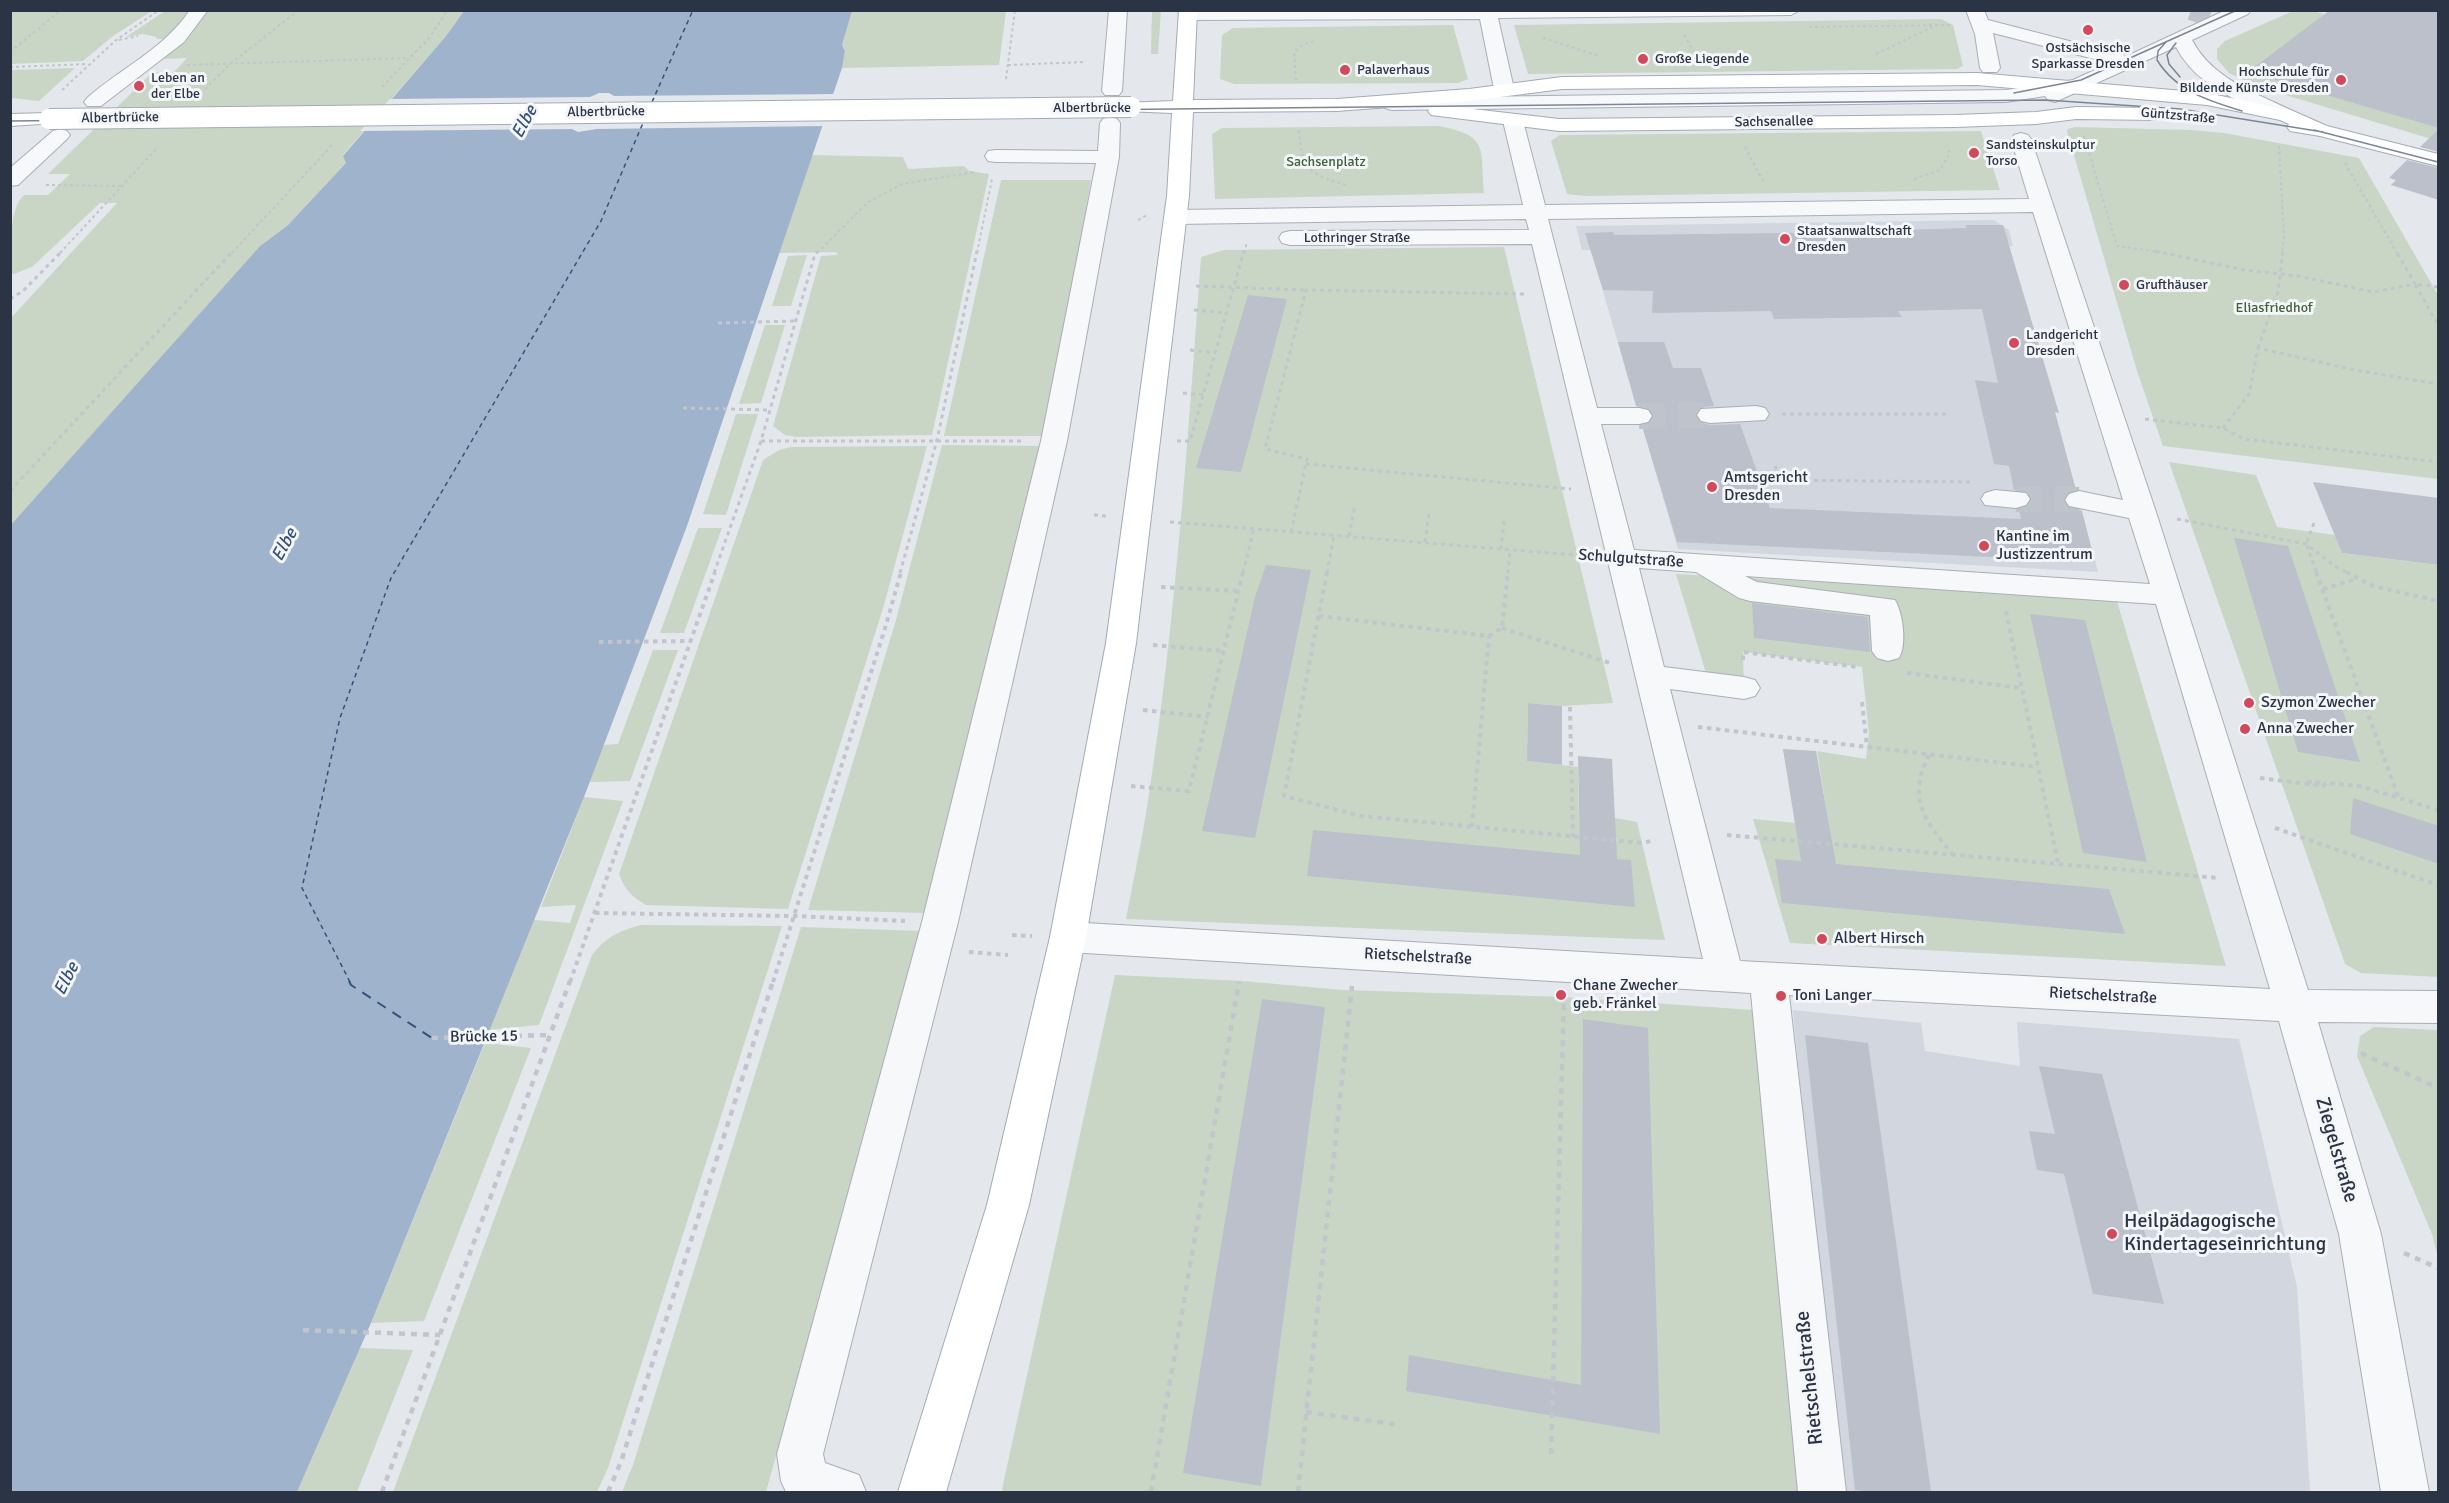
<!DOCTYPE html>
<meta charset="utf-8">
<style>
body{margin:0}
#map{position:relative;width:2449px;height:1503px;overflow:hidden;background:#e4e7ec;font-family:Signika,sans-serif}
canvas{display:block}
.frame{position:absolute;inset:0;border:12px solid #2b3445;pointer-events:none}
</style>
<div id="map">
<canvas width="2449" height="1503"></canvas>
<div class="frame"></div>
</div>
<script>
const ctx = document.querySelector('canvas').getContext('2d');
ctx.lineJoin = 'round';
function paint(path, color) { ctx.fillStyle = color; ctx.fill(path, 'evenodd'); }
function trace(path, color, width, dash) { ctx.strokeStyle = color; ctx.lineWidth = width; ctx.lineCap = dash ? 'butt' : 'round'; ctx.setLineDash(dash || []); ctx.stroke(path); }
function drawText(font, color, halo, rows, align = 'center') {
  ctx.font = font + ' Signika,sans-serif'; ctx.lineWidth = 6; ctx.setLineDash([]); ctx.textBaseline = 'middle'; ctx.strokeStyle = halo; ctx.fillStyle = color; for (const [text, x, y, turn = 0] of rows) {
    ctx.save(); ctx.translate(x, y); ctx.rotate((+turn || 0) * Math.PI / 180); ctx.textAlign = isNaN(turn) ? turn : align; if (halo) ctx.strokeText(text, 0, 0); ctx.fillText(text, 0, 0); ctx.restore();
  }
}
paint(new Path2D(`
 M1994,220L2009,230L2013,246H2009L2098,572L1678,549L1591,250H1582L1576,226Z
 M1793,1010L1921,1023L1925,1051L2020,1066L2017,1022L2239,1039L2297,1287L2310,1492H1837Z`), '#d2d6de');
paint(new Path2D(`
 M10,11L11,10L152,11L113,36L83,61L11,64Z
 M165,11H194L171,39H157L156,37L143,34L126,37Z
 M204,11H464L446,36L343,155L346,163L287,226L260,246L11,526L10,319L117,203H100L32,267L14,274L11,273C11,252 8,209 24,195H48L70,174H48L153,72H174L187,58L163,59L185,37Z
 M852,11H1006L999,65L842,68L845,51L842,45Z
 M1152,11H1161L1158,54H1151Z
 M2293,11H2312L2324,14L2302,37L2438,128V141L2259,87L2229,73L2217,59V49L2225,41Z
 M1941,19L1953,25L1963,66L1957,69L1528,74L1514,25Z
 M1453,25L1468,79L1458,83L1234,84L1220,79L1222,35L1233,28Z
 M75,68L39,101L11,98V70Z
 M1439,126C1490,136 1480,148 1484,193L1215,199L1212,134L1222,128Z
 M2075,127L2191,130L2224,133L2359,158L2438,295V479L2163,446L2137,371L2067,131L2068,129Z
 M1981,131L2000,190L1585,196L1567,194L1551,141L1560,135Z
 M811,155L903,157L908,169L964,166L969,171L989,174L932,435L796,437L785,435L773,426L821,256L838,255L836,252L778,253Z
 M1001,180H1091L1046,436H944Z
 M1504,247L1613,703L1562,706L1528,703L1527,761L1578,767L1579,819L1615,822V818L1637,822L1665,940L1126,919C1134,877 1143,836 1149,794C1176,616 1188,436 1201,257L1224,250Z
 M807,255L791,306H772L788,256Z
 M765,325H785L761,403L739,404Z
 M736,414H758L726,515L703,514Z
 M942,445L1045,446L927,913L808,910L896,620Z
 M927,446L884,605L788,909L646,905C632,897 625,890 619,874L763,460L779,450L791,447Z
 M2169,462L2256,475L2277,527L2335,535L2342,553L2438,565V977L2361,973L2345,964Z
 M698,528H722L684,633H660Z
 M1676,574L2116,598L2226,966L1790,943L1753,819L1829,826L1817,751L1866,759L1869,734L1862,667L1743,652L1744,688L1709,683Z
 M653,650H678L630,781L589,782L603,745L618,744Z
 M584,797L623,801L539,1025L489,1030L534,920L570,923L576,905L541,907Z
 M640,925L782,926L608,1468L597,1492H393L592,955C606,937 619,931 640,925Z
 M801,927L922,931L766,1492H622L633,1465Z
 M1115,975L1243,981L1342,990L1564,997L1753,1010L1799,1492H1004L1002,1489Z
 M2374,1027L2438,1030V1258L2432,1234L2357,1056L2360,1036Z
 M485,1043L531,1048L424,1321L371,1323Z
 M360,1348L413,1350L357,1492H297Z`), '#c9d6c5');
paint(new Path2D(`
 M464,11H852L842,45L845,51L842,68L687,526L584,797L371,1323L297,1492H11L10,526L260,246L287,226L346,163L343,156L446,36Z`), '#9fb4cc');
paint(new Path2D(`
 M599,93H609L614,96L836,94L825,126L597,129L578,132L572,129L360,131L390,99L590,97Z`), '#e4e7ec');
trace(new Path2D(`
 M652,102L693,10
 M350,982L302,888L340,718L391,578L601,221L643,123`), '#34527a', 1.5, [4.5, 4]);
trace(new Path2D(`
 M349,981L351,985L432,1038`), '#34527a', 2, [10, 8]);
paint(new Path2D(`
 M2330,10H2439V128L2248,72Z
 M2439,129V152L2420,147Z
 M2407,160L2439,168V200L2391,185L2396,180L2389,178Z
 M1965,225H2003L2059,413L2055,412L2076,490L2067,493L2063,501L2069,508L2082,511L2095,562L1677,542L1642,426L1650,423L1654,415L1648,408L1636,406L1618,342H1664L1673,368H1701L1714,406L1701,407L1695,416L1701,423L1710,425L1740,424L1770,508L2021,519L2019,510L2028,506L2032,498L2026,491L2014,490L2009,466L1994,464L1975,380L1998,383L1982,309L1898,311L1902,317L1774,319L1771,311L1652,313L1653,291L1603,290L1585,233L1613,232L1614,235L1792,233L1967,228Z
 M1248,295L1287,299L1241,472L1196,468Z
 M2313,482L2439,498V565L2342,553Z
 M2234,538L2288,546L2360,762L2298,752Z
 M1266,565L1311,570L1255,838L1202,831L1255,597Z
 M1752,603L1868,617L1870,652L1754,638Z
 M2030,614L2085,620L2147,862L2083,853Z
 M1528,703L1562,706V765L1527,761Z
 M1783,749L1816,751L1836,864L2109,889L2125,934L1782,903L1775,859L1801,861Z
 M1578,756L1612,759L1617,859L1631,860L1635,907L1307,876L1313,830L1580,855Z
 M2353,798L2439,826V864L2350,834Z
 M1262,999L1325,1007L1261,1486L1183,1473Z
 M1583,1019L1648,1028L1660,1434L1406,1391L1409,1355L1581,1385Z
 M1805,1035L1868,1043L1931,1492H1871L1855,1490Z
 M2039,1066L2102,1074L2164,1304L2093,1294L2064,1174L2037,1170L2029,1131L2055,1134Z`), '#bbc0ca');
trace(new Path2D(`
 M2191,10L2220,20`), '#bfc3cb', 20, [20, 10]);
trace(new Path2D(`
 M1639,416L1710,415
 M2016,499L2079,500`), '#bfc3cb', 26, [26, 13]);
const minor = new Path2D(`
 M190,10H208L184,42L101,106H87L84,102L87,98C121,68 164,49 190,10Z
 M1109,10H1127L1122,91L1119,95H1105L1102,91Z
 M1188,10H1800L1791,15L1498,18L1514,89L1511,93H1497L1494,89L1480,19L1181,20L1179,16L1181,12Z
 M1966,10H1984L1988,20L2127,56L2226,10H2251L2248,14L2192,40C2212,79 2256,93 2293,111L2296,115L2293,119C2274,124 2220,92 2204,80C2192,71 2183,60 2176,47L2055,102L2048,100L2045,96L2006,102L1392,110L1385,108L1382,104L1385,100L1392,98L2006,90L2073,80L2110,63L1993,33L2000,68L1997,72H1983L1980,68L1975,34Z
 M1513,115L1520,117L1523,121L1545,205L2029,199L2011,139L2014,135L2021,133L2028,135L2031,139L2156,512L2308,990L2438,991V1023L2318,1022L2381,1234L2429,1492H2381L2339,1234L2279,1021L1789,995L1846,1492H1798L1751,993L1068,952L1055,947L1050,937L1055,927L1068,922L1703,959L1532,244L1290,245L1282,243L1279,238L1282,233L1290,231L1529,230L1526,219L1176,224L1168,222L1165,217L1168,212L1176,210L1523,205L1503,121L1506,117ZM2033,212L2123,500L2079,491L2069,494L2065,500L2069,506L2129,518L2150,584L1634,550L1601,424H1639L1648,422L1652,416L1648,410L1639,408H1597L1548,219ZM1639,568L1696,572L1739,598L1750,601L1870,615L1872,651L1877,658L1888,661L1899,658C1907,645 1903,613 1895,600L1757,582L1745,576L2156,604L2270,989L1740,961L1670,689L1744,699L1755,696L1760,688L1755,680L1744,677L1664,667Z
 M1110,117L1117,119L1120,123L1119,157L1067,441L958,922L823,1454L825,1463L859,1475L866,1492H786L781,1481L777,1454L922,922L1041,441L1096,163L996,162L988,161L985,156L988,151L996,150L1098,151L1100,123L1103,119Z
 M60,129L67,131L70,135L67,139L18,185L10,186V168L53,131Z
 M1756,406L1765,408L1769,414L1765,420L1710,423L1701,421L1697,415L1701,409Z
 M1995,490L2026,493L2030,499L2026,505L2016,508L1985,505L1981,499L1985,493Z`);
const major = new Path2D(`
 M1179,10H1197L1193,100L1337,99L1469,89L1562,77L1977,73L2207,93L2293,111L2327,126L2438,154V166L2320,136L2290,131L2287,127L2289,124L2280,120L2207,105L1977,85L1562,89L1469,101L1337,111L1193,112L1189,196L1136,643L1086,937L1029,1205L946,1492H898L987,1205L1050,937L1106,643L1167,196L1172,113L1124,111L1121,107L1124,103L1173,101Z
 M1438,105L1559,119L1955,115L2036,112L2076,107L2159,108L2166,110L2169,114L2166,118L2159,120L2076,119L2036,124L1955,127L1559,131L1431,115L1428,111L1431,107Z
 M49,113L56,115L59,119L56,123L10,126V114Z`);
trace(minor, '#a9aeb7', 2);
trace(major, '#a3abb8', 2);
trace(new Path2D(`
 M1809,27L1952,25
 M1684,35L1697,57
 M1543,38L1599,56
 M119,40L138,36
 M10,52L61,10
 M1876,54L1932,27
 M187,65L408,58
 M1008,65L1085,62
 M10,67L88,64
 M1006,79L1015,10
 M1296,80L1294,52L1304,44L1315,41
 M382,87L429,38L448,10
 M205,89L230,64L299,10
 M62,90L115,41L159,10
 M1299,130C1302,172 1310,174 1349,186
 M2084,136L2117,246L2166,253
 M2279,146L2284,238L2282,253
 M1745,147L1764,183
 M2345,163L2397,253
 M1914,179L1940,170L1950,153L1946,147
 M46,185L123,186
 M1138,220L1147,215
 M60,253L158,147
 M232,253L332,145
 M817,253L867,203L902,184L975,172
 M977,253L992,179
 M1244,253L1247,242`), '#c2c5cb', 2, [3, 3]);
trace(new Path2D(`
 M2155,251L2244,270L2298,276L2374,292L2415,284L2396,251
 M1196,286L1306,290
 M2438,287L2415,284L2438,325
 M10,299L23,291L62,251
 M1194,310L1227,313
 M718,323L794,321
 M2258,348L2278,291L2283,251
 M1190,350L1216,353
 M1183,393L1203,395
 M683,408L770,410
 M1782,414H1949
 M2145,419L2223,428L2244,439L2438,462
 M2223,428L2249,394L2258,348L2355,370L2438,384
 M761,441H1021
 M1177,441H1190L1244,251
 M1306,464L1571,489
 M1775,466L1781,480L1971,482
 M10,491L233,251
 M1094,515L1106,516
 M2177,519L2306,544L2336,567L2348,573
 M1170,522L1587,556
 M2314,523L2306,544L2317,573
 M1291,532L1307,459L1265,449L1306,290L1525,294
 M1349,536L1355,505
 M1425,542L1429,513
 M1501,549L1504,521
 M714,573L761,441L815,254L818,251
 M900,573L937,440L977,251
 M1243,573L1254,528
 M1327,573L1334,535
 M1508,573L1510,549`), '#c2c5cb', 3, [4, 4]);
trace(new Path2D(`
 M1327,572L1284,796L1361,816L1642,843L1655,840
 M2316,572L2398,796
 M2346,572L2373,586L2438,601
 M1161,587L1239,591
 M2323,589L2356,579
 M2006,611L2058,863
 M1319,616L1489,636L1502,628L1508,572
 M1502,628L1613,664
 M599,642L691,641
 M1153,645L1224,651
 M1743,660V652L1858,667
 M1907,673L2021,688
 M1862,702L1867,747
 M1570,707L1573,837
 M1143,710L1208,717
 M1698,727L2037,767
 M1929,755C1907,799 1924,819 1952,854
 M2260,778L2323,786L2326,783L2360,786L2438,810
 M2307,782L2326,783
 M1131,786L1189,791L1243,572
 M1472,827L1489,636
 M2275,828L2438,885
 M1727,835L2219,878
 M595,913L795,916L905,921
 M1012,935L1032,936
 M969,952L1008,955
 M570,982L715,572
 M773,982L886,625L901,572`), '#c2c5cb', 4, [4.5, 4.5]);
trace(new Path2D(`
 M432,1038L551,1035
 M2361,1053L2438,1088
 M2404,1253L2438,1268
 M303,1330L440,1335
 M1306,1412L1401,1425
 M1551,1454L1564,999
 M382,1492L570,981
 M608,1492L621,1462L773,981
 M1151,1492L1239,982
 M1298,1492L1352,986`), '#c2c5cb', 4.5, [6, 6]);
paint(minor, '#f7f8fa');
paint(major, '#fff');
trace(new Path2D(`
 M2166,42L2158,51L2157,60C2176,91 2209,101 2242,111
 M2176,43L2167,55L2169,64L2180,77
 M2014,93L2081,80L2237,10
 M10,121L2046,100L2180,109L2323,132
 M2314,130L2438,162`), '#7d8696', 1.5);
const majorBridge = new Path2D(`
 M49,119L1131,107`);
trace(majorBridge, '#a3abb8', 22, []);
trace(majorBridge, '#fff', 20);
for (const [x, y, r, color] of [
 [2088,30,6,"#d1495b"],
 [1643,59,6,"#d1495b"],
 [1345,70,6,"#d1495b"],
 [2341,80,6,"#d1495b"],
 [139,86,6,"#d1495b"],
 [1974,153,6,"#d1495b"],
 [1785,239,6,"#d1495b"],
 [2124,285,6,"#d1495b"],
 [2014,343,6,"#d1495b"],
 [1712,487,6,"#d1495b"],
 [1984,546,6,"#d1495b"],
 [2249,703,6,"#d1495b"],
 [2245,729,6,"#d1495b"],
 [1822,939,6,"#d1495b"],
 [1561,995,6,"#d1495b"],
 [1781,996,6,"#d1495b"],
 [2112,1234,6,"#d1495b"]
]) { const dot = new Path2D(); dot.arc(x, y, r, 0, 2 * Math.PI); ctx.fillStyle = color; ctx.fill(dot); trace(dot, '#f4f6f9', 2); }
drawText('14px', '#2b3445', '#f4f6f9', [
 ["Ostsächsische",2088,48,"center"],
 ["Sparkasse Dresden",2088,64,"center"],
 ["Große Liegende",1655,59],
 ["Palaverhaus",1357,70],
 ["Hochschule für",2329,72,"right"],
 ["Bildende Künste Dresden",2329,88,"right"],
 ["Leben an",151,78],
 ["der Elbe",151,94],
 ["Sandsteinskulptur",1986,145],
 ["Torso",1986,161],
 ["Staatsanwaltschaft",1797,231],
 ["Dresden",1797,247],
 ["Grufthäuser",2136,285],
 ["Landgericht",2026,335],
 ["Dresden",2026,351]
], 'left');
drawText('14px', '#2b3445', '#f4f6f9', [
 ["Albertbrücke",1092,108],
 ["Albertbrücke",606,112,-1],
 ["Güntzstraße",2178,116,5],
 ["Albertbrücke",120,118,-1],
 ["Sachsenallee",1774,122,-1],
 ["Lothringer Straße",1357,238]
]);
drawText('14px', '#3f6138', '#f4f6f9', [
 ["Sachsenplatz",1326,162],
 ["Eliasfriedhof",2274,308]
]);
drawText('16px', '#2b3445', '#f4f6f9', [
 ["Amtsgericht",1724,478],
 ["Dresden",1724,496],
 ["Kantine im",1996,537],
 ["Justizzentrum",1996,555],
 ["Szymon Zwecher",2261,703],
 ["Anna Zwecher",2257,729],
 ["Albert Hirsch",1834,939],
 ["Chane Zwecher",1573,986],
 ["geb. Fränkel",1573,1004],
 ["Toni Langer",1793,996]
], 'left');
drawText('16px', '#2b3445', '#f4f6f9', [
 ["Schulgutstraße",1631,559,4],
 ["Rietschelstraße",1418,957,3],
 ["Rietschelstraße",2103,996,3],
 ["Brücke 15",484,1037,-1]
]);
drawText('italic 18px', '#34527a', '#f4f6f9', [
 ["Elbe",525,122,-61],
 ["Elbe",285,545,-61],
 ["Elbe",67,979,-63]
]);
drawText('20px', '#2b3445', '#f4f6f9', [
 ["Ziegelstraße",2336,1150,74],
 ["Rietschelstraße",1810,1378,-96]
]);
drawText('20px', '#2b3445', '#f4f6f9', [
 ["Heilpädagogische",2124,1222],
 ["Kindertageseinrichtung",2124,1245]
], 'left');
</script>
